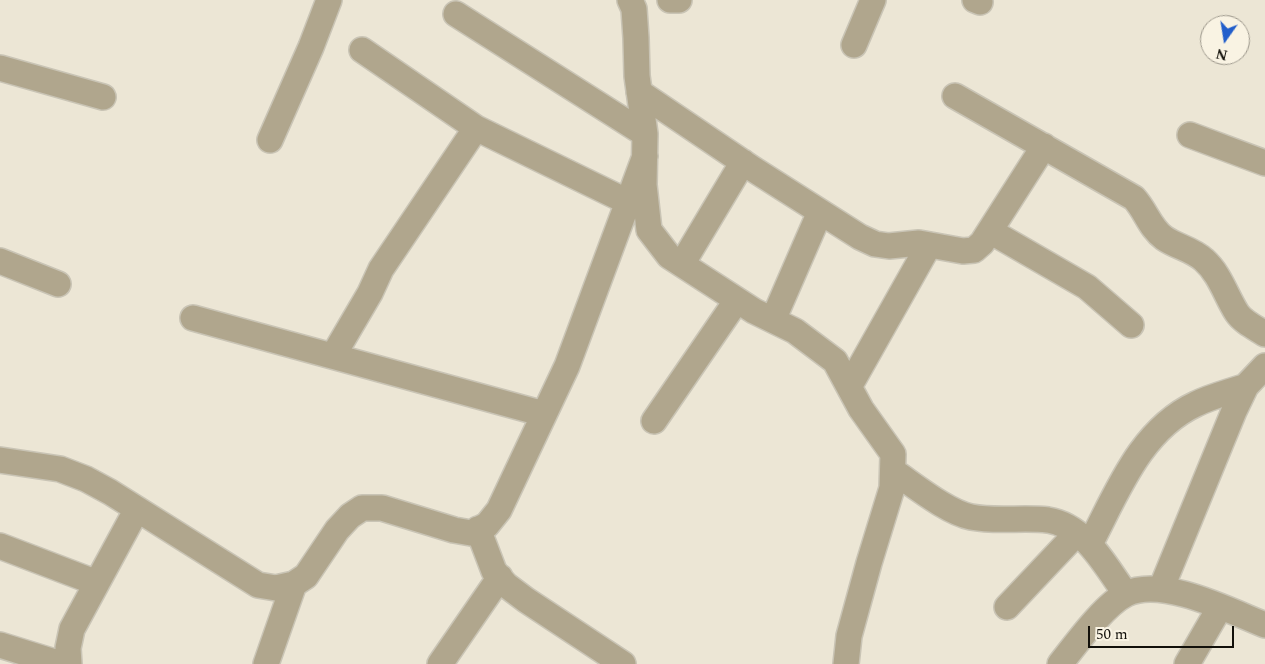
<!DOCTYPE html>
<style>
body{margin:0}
#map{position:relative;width:1265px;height:664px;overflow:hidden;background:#ece6d5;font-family:Spectral,serif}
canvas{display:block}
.north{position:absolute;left:1200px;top:15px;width:50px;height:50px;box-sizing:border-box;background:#f9f3e3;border:1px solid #9d988c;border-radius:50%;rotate:193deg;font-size:14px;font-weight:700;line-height:20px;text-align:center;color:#12100a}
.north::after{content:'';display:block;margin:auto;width:18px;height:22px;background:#225ecb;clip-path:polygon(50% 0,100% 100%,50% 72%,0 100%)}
.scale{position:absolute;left:1088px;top:626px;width:146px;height:22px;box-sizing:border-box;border:2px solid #12100a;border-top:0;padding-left:6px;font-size:15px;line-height:18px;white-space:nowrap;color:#12100a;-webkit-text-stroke:4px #f9f3e3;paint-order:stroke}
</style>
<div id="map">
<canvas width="1265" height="664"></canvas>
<div class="north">N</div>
<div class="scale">50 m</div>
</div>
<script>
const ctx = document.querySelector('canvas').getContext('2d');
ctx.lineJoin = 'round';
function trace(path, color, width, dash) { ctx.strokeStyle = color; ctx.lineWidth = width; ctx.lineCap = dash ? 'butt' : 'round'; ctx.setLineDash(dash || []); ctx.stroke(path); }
const minor = new Path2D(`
 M630,0L634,9L636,38L637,76L645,134L644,185L649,230L669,256L754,311L795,331L835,361L861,409L893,454L892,488L869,563L849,636L846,664
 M670,0H679
 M975,0L980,2
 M456,14L645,134
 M854,45L873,0
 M362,50L476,128L628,202
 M0,68L103,97
 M639,92L753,169L860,237L875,244L889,246L919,243L963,251L974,250L982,243L1044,146
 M955,96L1134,198C1146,211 1150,228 1164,238C1177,247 1192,249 1204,260C1220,274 1226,296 1237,313C1243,322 1256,328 1265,334
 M1190,135L1265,163
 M270,140L311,47L329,0
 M990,231L1087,287L1131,325
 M0,261L58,284
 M682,264L743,162
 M193,318L544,414
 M773,320L820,212
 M333,356L370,293L381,269L476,128
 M849,387L929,245
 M654,421L737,300
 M0,460L60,469L86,479L110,492L258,585L276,588L294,584L306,576L337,530L350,516L362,508H382L454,530L471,533L487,525L499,510L567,366L645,156
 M893,471C914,485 947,512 971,517C996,522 1023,517 1048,520C1086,526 1105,566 1126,594
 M478,529L494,571L506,585L526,600L623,664
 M1090,544C1117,493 1140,430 1196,404C1212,396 1230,392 1246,386
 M0,546L97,583
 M1161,589L1234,411L1246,386L1265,366
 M1007,607L1077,533
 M0,645L61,664
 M69,664L68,648L72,629L137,509
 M266,664L294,584
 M440,664L500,577
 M1060,664C1076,644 1104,605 1126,594C1162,576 1230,611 1265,625
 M1187,664L1220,607`);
trace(minor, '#c9c4b5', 28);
trace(minor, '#b0a68d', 25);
</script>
